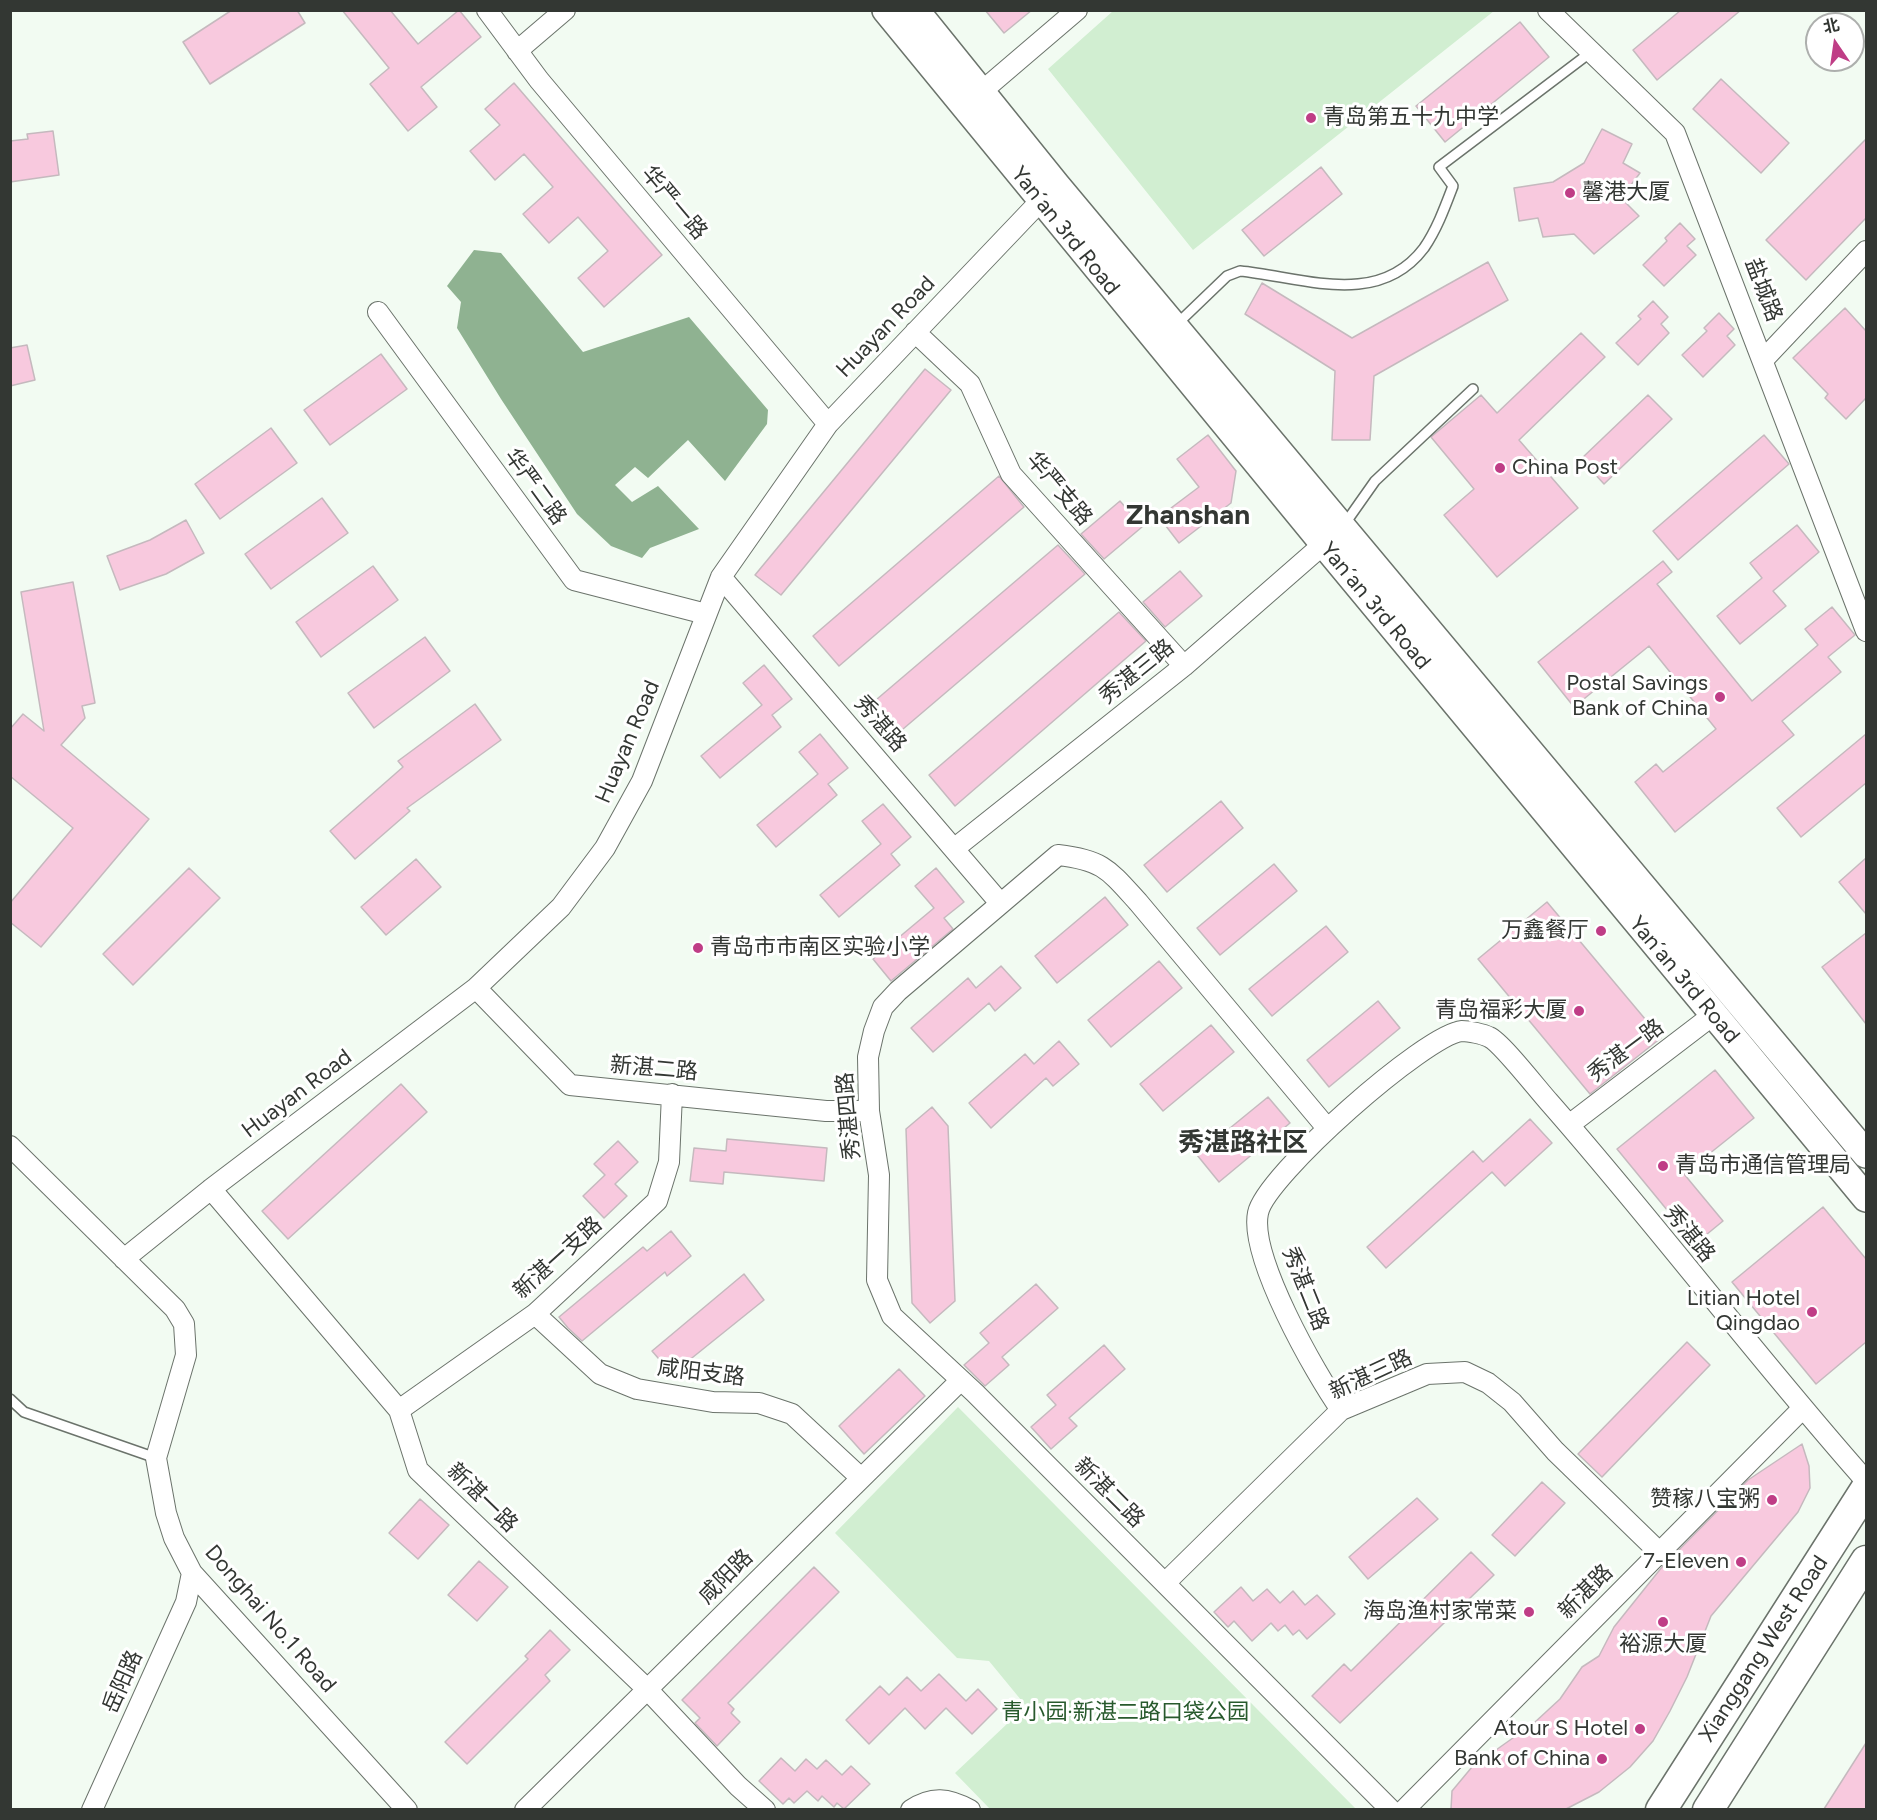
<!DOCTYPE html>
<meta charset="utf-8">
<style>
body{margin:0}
#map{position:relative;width:1877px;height:1820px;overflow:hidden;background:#f2fbf2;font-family:Figtree,"Noto Sans SC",sans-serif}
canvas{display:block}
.frame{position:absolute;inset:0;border:12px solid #333733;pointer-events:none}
.north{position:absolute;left:1805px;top:12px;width:60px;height:60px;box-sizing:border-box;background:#fff;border:2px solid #adafad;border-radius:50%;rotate:347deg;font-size:16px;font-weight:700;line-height:24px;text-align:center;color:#333733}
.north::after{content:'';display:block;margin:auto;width:21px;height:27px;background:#bf3d86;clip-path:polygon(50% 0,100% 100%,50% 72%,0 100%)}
</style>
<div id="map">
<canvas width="1877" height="1820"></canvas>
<div class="frame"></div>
<div class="north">北</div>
</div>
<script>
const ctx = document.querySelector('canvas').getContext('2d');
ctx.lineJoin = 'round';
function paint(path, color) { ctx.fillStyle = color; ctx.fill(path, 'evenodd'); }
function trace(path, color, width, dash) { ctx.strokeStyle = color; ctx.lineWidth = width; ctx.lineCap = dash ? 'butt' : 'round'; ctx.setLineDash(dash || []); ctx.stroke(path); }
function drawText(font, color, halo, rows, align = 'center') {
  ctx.font = font + ' Figtree,"Noto Sans SC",sans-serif'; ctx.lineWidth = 6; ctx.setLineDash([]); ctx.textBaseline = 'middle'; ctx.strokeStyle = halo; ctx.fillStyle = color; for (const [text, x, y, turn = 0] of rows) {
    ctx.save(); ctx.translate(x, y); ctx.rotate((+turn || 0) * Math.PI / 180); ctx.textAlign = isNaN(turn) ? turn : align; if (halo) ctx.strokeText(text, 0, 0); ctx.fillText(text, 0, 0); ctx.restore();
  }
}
paint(new Path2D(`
 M1113,11V10L1494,11L1193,250L1048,69Z
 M958,1407L1356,1809H990L955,1773L1026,1706L989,1661L957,1658L835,1533Z`), '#d1eed1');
paint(new Path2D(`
 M474,250L501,253L583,352L689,317L768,410L767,424L725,481L688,440L648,478L635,467L615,485L632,502L658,486L699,529L650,548L642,558L611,546L577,514L501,399L457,328L461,302L447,286Z`), '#8fb291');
const building = new Path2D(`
 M232,10H297L305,23L210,84L183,42Z
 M342,10H390L418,44L459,10L481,37L421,87L437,107L408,131L370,84L389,68Z
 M985,10H1032L1004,33Z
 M1681,10H1741L1657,80L1633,50Z
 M1520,22L1549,57L1445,142L1416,106Z
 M1721,79L1789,143L1761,173L1693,109Z
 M514,83L662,255L604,307L578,278L608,251L578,217L549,243L523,214L553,187L524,154L495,180L470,151L500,125L485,109Z
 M1602,129L1632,144L1623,163L1640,173L1621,198L1639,216L1594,254L1574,234L1543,237L1538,218L1519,221L1514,188L1553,182L1584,163Z
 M53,131L59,175L10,182V141L28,139L27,134Z
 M1866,139V218L1806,280L1766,240Z
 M1321,167L1342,194L1264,256L1242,230Z
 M1680,223L1695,239L1687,246L1696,255L1664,286L1643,265L1667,241L1665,238Z
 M1488,262L1508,300L1374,376L1370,440H1332L1335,371L1245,314L1262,283L1352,338Z
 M1653,301L1668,317L1661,324L1669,333L1638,365L1616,343L1641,319L1638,316Z
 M1845,308L1866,331V398L1846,419L1825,398L1828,394L1793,358Z
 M1719,313L1734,329L1727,336L1735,345L1703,377L1682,355L1707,331L1704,328Z
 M1581,333L1605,357L1519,440L1578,508L1497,577L1444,515L1474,489L1431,437L1481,395L1497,413Z
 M27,345L35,380L10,386V348Z
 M381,354L407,389L330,445L304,410Z
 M925,369L951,390L781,595L755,575Z
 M1648,395L1672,419L1604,484L1581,459Z
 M271,428L297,463L220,519L195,484Z
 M1208,435L1236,471L1231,503L1179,543L1159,517L1199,487L1177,459Z
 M1764,435L1789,464L1678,560L1653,531Z
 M999,476L1024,507L839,666L813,636Z
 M322,498L348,533L271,589L245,554Z
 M1120,501L1142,527L1104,559L1081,534Z
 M186,520L204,553L166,574L120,590L107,556L150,540Z
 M1797,525L1819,552L1773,591L1786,606L1740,644L1717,616L1762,578L1750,563Z
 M1058,545L1085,574L896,735L870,705Z
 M1663,561L1672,572L1657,584L1752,701L1818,645L1805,629L1832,607L1855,635L1828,657L1841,672L1782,721L1794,735L1675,832L1635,782L1656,764L1663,772L1716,729L1649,646L1574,707L1538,662Z
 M373,566L398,600L321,657L296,622Z
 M1180,571L1202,596L1165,627L1143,602Z
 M73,582L95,703L82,706L85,718L61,745L149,819L41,947L10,922V903L73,828L10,776V729L23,714L44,731L21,592Z
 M1119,612L1146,641L955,806L929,775Z
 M425,637L450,671L374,728L348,693Z
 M764,665L792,699L772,715L781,727L720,778L701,756L762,705L743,683Z
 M475,704L501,740L407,808L410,811L355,859L330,831L403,767L398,761Z
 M820,734L848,768L828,784L837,795L776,847L757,825L818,774L799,752Z
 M1866,734V783L1801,837L1777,808Z
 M1221,801L1243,828L1167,892L1144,865Z
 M883,804L911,837L891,854L900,865L839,917L820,895L881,844L862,821Z
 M1866,858V914L1839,882Z
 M416,859L441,887L386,935L361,907Z
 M1274,864L1297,891L1220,955L1197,928Z
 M189,868L220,898L133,985L103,954Z
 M936,868L964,902L944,918L953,929L891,981L873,959L934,908L915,886Z
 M1105,897L1128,925L1057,983L1035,956Z
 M1547,902L1661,1038L1590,1094L1478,959Z
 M1326,926L1348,952L1272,1016L1249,989Z
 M1866,933V1024L1822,967Z
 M1159,961L1182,988L1111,1047L1088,1020Z
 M1001,966L1021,988L995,1011L989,1003L933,1052L911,1028L968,978L976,988Z
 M1378,1001L1400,1028L1329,1087L1307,1060Z
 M1211,1025L1234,1052L1163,1111L1140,1084Z
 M1059,1041L1079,1064L1053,1086L1046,1078L991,1128L969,1103L1025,1054L1034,1064Z
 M1715,1070L1754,1118L1684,1174L1723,1221L1695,1244L1617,1149Z
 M401,1084L427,1112L288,1239L262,1211Z
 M1268,1097L1290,1123L1219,1182L1197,1155Z
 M932,1107L948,1126L955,1301L930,1323L912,1303L906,1129Z
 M1530,1119L1552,1143L1505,1186L1492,1172L1386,1268L1367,1247L1473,1151L1483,1162Z
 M727,1139L827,1148L824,1181L724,1172L723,1184L690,1181L694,1148L726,1151Z
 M618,1141L638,1162L615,1184L627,1196L604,1218L583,1196L605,1175L594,1164Z
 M1823,1207L1866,1259V1342L1816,1384L1732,1282Z
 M671,1231L691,1256L667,1276L665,1272L582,1341L568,1328L559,1317L643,1247L647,1251Z
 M744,1274L764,1300L672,1374L652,1351Z
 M1036,1284L1058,1308L1002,1357L1009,1365L985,1386L964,1365L989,1343L980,1333Z
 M1687,1342L1710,1365L1602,1477L1578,1454Z
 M1104,1345L1125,1369L1069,1418L1077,1426L1051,1449L1031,1427L1056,1405L1047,1395Z
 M899,1369L925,1396L864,1454L839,1426Z
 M1802,1444L1809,1466L1810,1488L1798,1512L1711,1616L1687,1677L1670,1711L1653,1741L1630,1767L1599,1792L1566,1809H1451L1452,1791L1472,1767L1534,1723L1560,1699L1582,1667L1599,1656L1614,1627L1662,1567L1748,1480Z
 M1542,1482L1565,1503L1515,1556L1492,1535Z
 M1417,1498L1438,1519L1368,1579L1349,1557Z
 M420,1499L449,1525L418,1559L389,1533Z
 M1471,1552L1494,1575L1340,1723L1312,1696L1344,1664L1351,1671Z
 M479,1561L508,1587L477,1621L448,1595Z
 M814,1567L839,1592L728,1703L734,1709L731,1713L740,1722L717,1746L695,1723L700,1718L682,1700Z
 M1241,1587L1253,1601L1267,1589L1280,1603L1293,1591L1305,1605L1317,1595L1335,1614L1307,1639L1299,1630L1293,1635L1285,1625L1278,1631L1271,1623L1252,1641L1234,1621L1228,1627L1214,1612Z
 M550,1630L570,1650L545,1675L550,1681L467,1764L445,1742L528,1659L525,1656Z
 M939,1674L966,1701L978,1689L997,1709L972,1734L946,1708L925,1729L905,1708L869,1744L846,1720L880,1686L889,1695L907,1677L921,1691Z
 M1866,1743V1809H1824Z
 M781,1758L795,1771L806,1759L817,1769L826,1760L842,1775L851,1766L870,1784L844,1809L837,1803L834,1807L822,1796L818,1801L807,1791L794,1803L789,1798L783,1804L759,1781Z`);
paint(building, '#f8c9de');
trace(building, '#c5b9be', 1.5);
const service = new Path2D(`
 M1176,325L1227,276L1240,271C1302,277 1378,309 1424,248C1437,229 1445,207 1453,186L1439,167L1591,52
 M1344,525L1375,481L1473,389
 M10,1399L24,1412L156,1458`);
const minor = new Path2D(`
 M487,10L539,80L828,424
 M1548,10L1675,133L1866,631
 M517,51L565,10
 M981,92L1077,10
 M378,312L574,580L706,614
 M915,332L970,384L1011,474L1184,666
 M1764,359L1866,251
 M721,577L1000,903
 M955,848L1184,666L1334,535
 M476,988L570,1085L826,1111H869
 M1569,1125L1713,1015
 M1327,1128L1138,902C1109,870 1103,860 1058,855L898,991L883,1007L874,1031L868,1057L869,1111L879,1175L877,1280L892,1316L975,1393L1391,1810
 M10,1146L175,1309L184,1324L186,1355L156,1458L166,1513L174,1538L192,1573L407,1810
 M211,1189L399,1410L418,1470L647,1689L738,1786L765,1810
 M124,1259L211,1189L476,988L561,907L605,848L642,781L721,577L828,424L1050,191
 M535,1314L600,1374L637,1389L713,1402L759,1403L792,1414L861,1478
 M399,1410L535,1314L657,1201L669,1162L672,1094
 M1341,1410C1315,1373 1249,1257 1258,1213C1265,1176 1426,1034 1462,1031C1469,1031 1483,1034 1489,1037C1501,1042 1538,1090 1549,1102C1658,1226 1757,1358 1866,1481
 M1165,1583L1341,1410L1427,1374L1465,1372L1488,1383L1512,1402L1555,1451L1659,1552
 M92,1810L186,1602L192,1573
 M525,1810L961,1380
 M911,1810C932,1796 948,1798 970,1810
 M1404,1810L1802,1409`);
const secondary = new Path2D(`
 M886,10L1324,544L1866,1198
 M915,10L1056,185L1866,1154`);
const primary = new Path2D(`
 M1661,1810L1866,1489
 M1708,1810L1866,1561`);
trace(service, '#6b736b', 12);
trace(minor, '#6b736b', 22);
trace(secondary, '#6b736b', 30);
trace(primary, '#6b736b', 33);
trace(service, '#fff', 9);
trace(minor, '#fff', 20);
trace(secondary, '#fff', 27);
trace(primary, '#fff', 30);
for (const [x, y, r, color] of [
 [1311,118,6,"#bf3d86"],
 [1570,193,6,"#bf3d86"],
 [1500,468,6,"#bf3d86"],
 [1720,697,6,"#bf3d86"],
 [1601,931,6,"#bf3d86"],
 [698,948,6,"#bf3d86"],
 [1579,1011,6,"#bf3d86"],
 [1663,1166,6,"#bf3d86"],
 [1812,1312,6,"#bf3d86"],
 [1772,1500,6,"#bf3d86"],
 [1741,1562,6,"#bf3d86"],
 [1529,1612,6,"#bf3d86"],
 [1663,1622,6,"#bf3d86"],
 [1640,1729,6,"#bf3d86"],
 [1602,1759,6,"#bf3d86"]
]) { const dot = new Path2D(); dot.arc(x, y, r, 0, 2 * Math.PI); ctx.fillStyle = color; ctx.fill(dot); trace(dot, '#fff', 2); }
drawText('22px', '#333733', '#fff', [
 ["青岛第五十九中学",1323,118,"left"],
 ["馨港大厦",1582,193,"left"],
 ["China Post",1512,468,"left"],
 ["Postal Savings",1708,684],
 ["Bank of China",1708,709],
 ["万鑫餐厅",1589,931],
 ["青岛市市南区实验小学",710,948,"left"],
 ["青岛福彩大厦",1567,1011],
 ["青岛市通信管理局",1675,1166,"left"],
 ["Litian Hotel",1800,1299],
 ["Qingdao",1800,1324],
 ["赞稼八宝粥",1760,1500],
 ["7-Eleven",1729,1562],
 ["海岛渔村家常菜",1517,1612],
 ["裕源大厦",1663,1645,"center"],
 ["Atour S Hotel",1628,1729],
 ["Bank of China",1590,1759]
], 'right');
drawText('22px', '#333733', '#fff', [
 ["华严一路",674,203,50],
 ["Yan´an 3rd Road",1065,231,51],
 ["盐城路",1763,290,69],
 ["Huayan Road",886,327,-46],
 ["华严二路",535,487,54],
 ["华严支路",1059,489,50],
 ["Yan´an 3rd Road",1375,606,50],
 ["秀湛三路",1137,672,-39],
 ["秀湛路",880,724,49],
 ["Huayan Road",628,742,-67],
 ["Yan´an 3rd Road",1684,980,50],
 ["秀湛一路",1626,1051,-37],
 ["新湛二路",654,1069,5],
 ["Huayan Road",297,1094,-37],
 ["秀湛四路",849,1116,-95],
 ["秀湛路",1689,1234,51],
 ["新湛一支路",558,1258,-42],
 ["秀湛二路",1305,1289,68],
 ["咸阳支路",701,1373,7],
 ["新湛三路",1371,1375,-25],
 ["新湛二路",1109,1493,45],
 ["新湛一路",482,1498,44],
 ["咸阳路",726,1577,-45],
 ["新湛路",1586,1592,-45],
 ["Donghai No.1 Road",270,1619,49],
 ["Xianggang West Road",1764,1649,-57],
 ["岳阳路",123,1682,-66]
]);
drawText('22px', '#285a2d', '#fff', [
 ["青小园·新湛二路口袋公园",1125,1713]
]);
drawText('bold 26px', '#333733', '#fff', [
 ["秀湛路社区",1243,1143]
]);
drawText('bold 28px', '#333733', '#fff', [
 ["Zhanshan",1188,516]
]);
</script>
